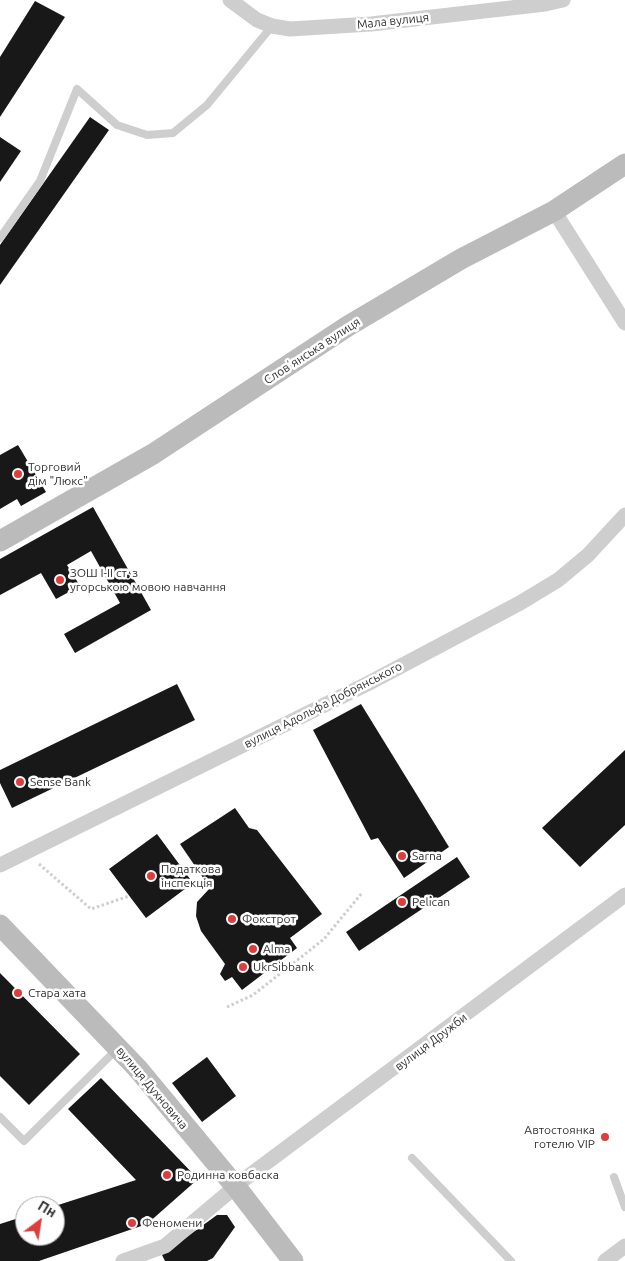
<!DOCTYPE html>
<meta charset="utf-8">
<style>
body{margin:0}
#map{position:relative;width:625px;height:1261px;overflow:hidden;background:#fff;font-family:Ubuntu,sans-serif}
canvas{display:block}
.north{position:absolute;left:15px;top:1196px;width:50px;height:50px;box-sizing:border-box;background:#fff;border:1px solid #adadad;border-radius:50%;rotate:31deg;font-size:14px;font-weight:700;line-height:20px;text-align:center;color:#313131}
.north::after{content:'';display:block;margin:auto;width:18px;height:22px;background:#de3d3e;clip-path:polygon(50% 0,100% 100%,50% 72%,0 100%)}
</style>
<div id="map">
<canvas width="625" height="1261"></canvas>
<div class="north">Пн</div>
</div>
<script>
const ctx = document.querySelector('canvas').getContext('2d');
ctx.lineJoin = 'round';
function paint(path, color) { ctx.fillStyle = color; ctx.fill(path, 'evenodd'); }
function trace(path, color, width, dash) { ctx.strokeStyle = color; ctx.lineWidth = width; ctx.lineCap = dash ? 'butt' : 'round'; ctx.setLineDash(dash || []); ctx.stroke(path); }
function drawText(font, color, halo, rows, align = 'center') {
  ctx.font = font + ' Ubuntu,sans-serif'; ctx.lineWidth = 5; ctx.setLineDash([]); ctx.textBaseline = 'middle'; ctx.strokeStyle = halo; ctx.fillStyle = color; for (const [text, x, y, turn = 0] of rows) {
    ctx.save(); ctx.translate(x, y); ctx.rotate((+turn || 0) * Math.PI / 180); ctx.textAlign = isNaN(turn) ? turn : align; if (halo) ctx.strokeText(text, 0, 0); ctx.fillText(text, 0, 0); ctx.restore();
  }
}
paint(new Path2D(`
 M35,1L65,17L0,117V57Z
 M90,117L109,130L0,285V245Z
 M0,137L21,151L0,182Z
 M18,445L46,492L21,506L17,499L0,509V455Z
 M93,507L151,610L75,653L64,634L120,603L91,551L67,565L80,586L56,599L41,573L0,595V559Z
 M177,684L195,720L12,808L0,783V770Z
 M361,704L449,847L404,878L378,838L371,840L313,730Z
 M625,750V825L580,867L542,828Z
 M235,808L249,828L257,830L322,914L290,938L297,948L242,990L232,977L225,981L220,974L225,964L201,931L196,916L197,902L210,888L180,844Z
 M157,834L193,883L146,918L109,869Z
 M457,857L470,877L359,951L346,932Z
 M0,973L80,1054L29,1105L0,1076Z
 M207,1057L236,1096L202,1122L172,1083Z
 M101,1078L198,1179L147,1224L39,1261H0V1224L25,1216V1236H55V1206L136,1180L68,1109Z
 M217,1215H227L235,1227L213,1258L207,1261H165L162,1255Z`), '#181818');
trace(new Path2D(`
 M39,864L91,909L129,896
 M227,1007L253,995L324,939L362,893`), '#cecece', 3, [2.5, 2.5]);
trace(new Path2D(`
 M0,238L40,181L77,89L117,125L147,135L173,133L207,105L272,26
 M0,1117L24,1141L117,1049
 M412,1158L511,1261
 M614,1177L625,1207`), '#cecece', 8);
trace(new Path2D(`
 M230,0L257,20L272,26L290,29L371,24L545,4L563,0
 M554,211L625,323
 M0,865L369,683L520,603L558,580L588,555L625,515
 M123,1261L165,1246L242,1181L625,895
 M605,1261L625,1246`), '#cecece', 15);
trace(new Path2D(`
 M0,541L153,454L348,326L461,259L554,211L625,164
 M0,925L138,1069L236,1187L293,1261`), '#bbb', 21);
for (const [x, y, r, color] of [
 [18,474,5,"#de3d3e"],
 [60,580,5,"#de3d3e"],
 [20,782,5,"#de3d3e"],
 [402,856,5,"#de3d3e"],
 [151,876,5,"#de3d3e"],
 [402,902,5,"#de3d3e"],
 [232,919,5,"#de3d3e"],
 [253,949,5,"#de3d3e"],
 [243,967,5,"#de3d3e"],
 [18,993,5,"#de3d3e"],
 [605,1137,5,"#de3d3e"],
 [167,1175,5,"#de3d3e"],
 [132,1223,5,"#de3d3e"]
]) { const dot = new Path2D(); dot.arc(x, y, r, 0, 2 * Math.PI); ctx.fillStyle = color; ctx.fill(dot); trace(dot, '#fff', 2); }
drawText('12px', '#313131', '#fff', [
 ["Мала вулиця",393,21,-6],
 ["Словʼянська вулиця",312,351,-33],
 ["вулиця Адольфа Добрянського",323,705,-27],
 ["вулиця Дружби",431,1042,-37],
 ["вулиця Духновича",152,1088,50]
]);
drawText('12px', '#313131', '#fff', [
 ["Торговий",28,467],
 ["дім \"Люкс\"",28,481],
 ["ЗОШ І-ІІ ст. з",70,573],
 ["угорською мовою навчання",70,587],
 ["Sense Bank",30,782],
 ["Sarna",412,856],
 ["Податкова",161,869],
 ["інспекція",161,883],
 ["Pelican",412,902],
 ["Фокстрот",242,919],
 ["Alma",263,949],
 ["UkrSibbank",253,967],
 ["Стара хата",28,993],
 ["Автостоянка",595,1130,"right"],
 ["готелю VIP",595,1144,"right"],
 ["Родинна ковбаска",177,1175],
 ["Феномени",142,1223]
], 'left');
</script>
